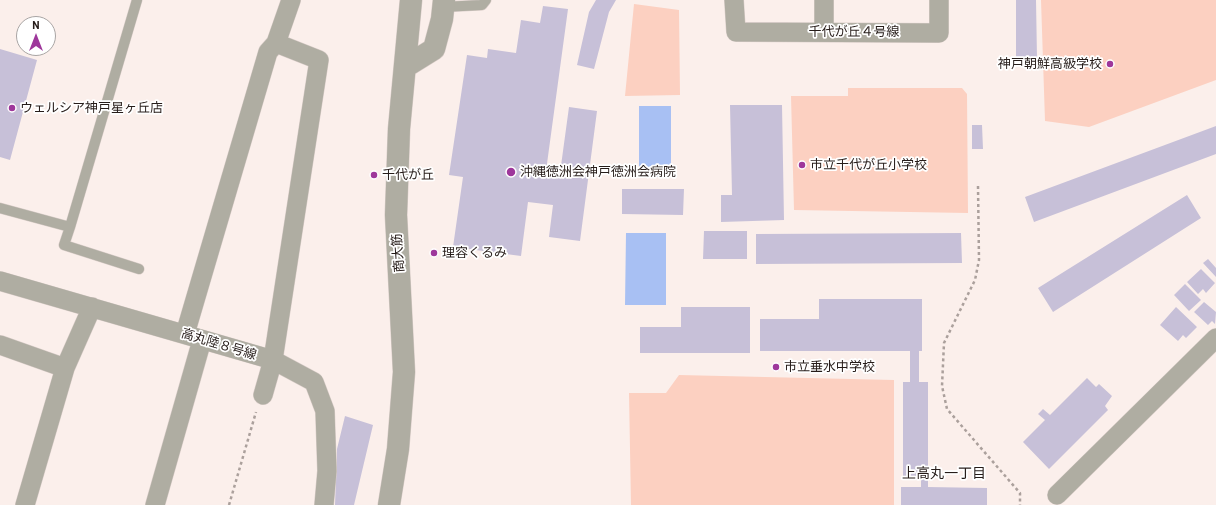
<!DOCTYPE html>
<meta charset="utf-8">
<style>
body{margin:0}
#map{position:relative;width:1216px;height:505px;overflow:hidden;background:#fbefeb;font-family:Barlow,sans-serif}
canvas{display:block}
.north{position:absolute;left:16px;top:16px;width:40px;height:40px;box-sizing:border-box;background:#fff;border:1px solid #a8a4a3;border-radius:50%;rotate:0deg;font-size:11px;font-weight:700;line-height:16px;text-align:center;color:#261c19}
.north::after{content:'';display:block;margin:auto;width:14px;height:18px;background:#9e379b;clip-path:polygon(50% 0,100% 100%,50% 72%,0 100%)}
</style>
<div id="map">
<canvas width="1216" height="505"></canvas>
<div class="north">N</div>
</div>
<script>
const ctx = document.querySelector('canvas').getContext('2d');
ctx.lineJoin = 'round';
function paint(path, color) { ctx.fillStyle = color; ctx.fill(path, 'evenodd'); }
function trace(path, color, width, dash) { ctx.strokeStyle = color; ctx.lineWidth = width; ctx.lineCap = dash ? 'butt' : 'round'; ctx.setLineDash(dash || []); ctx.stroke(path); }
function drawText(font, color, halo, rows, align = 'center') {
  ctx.font = font + ' Barlow,"Noto Sans JP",sans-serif'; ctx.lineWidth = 3.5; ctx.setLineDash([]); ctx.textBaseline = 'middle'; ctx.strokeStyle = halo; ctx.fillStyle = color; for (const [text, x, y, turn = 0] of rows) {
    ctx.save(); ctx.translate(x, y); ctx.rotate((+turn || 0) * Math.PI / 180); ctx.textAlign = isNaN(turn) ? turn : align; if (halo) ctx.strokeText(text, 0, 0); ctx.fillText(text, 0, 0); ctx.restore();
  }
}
paint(new Path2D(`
 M1041,0H1216V80L1089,127L1045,121Z
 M634,4L679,10L680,95L625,96Z
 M848,88H962L967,94L968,213L794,210L791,96H848Z
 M679,375L894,380V505H631L629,393H666Z`), '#fcd0c1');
paint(new Path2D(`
 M639,106H671V177H639Z
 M626,233H666V305H625Z`), '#a8c0f3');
paint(new Path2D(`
 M596,0H616L609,12L594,69L577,65L589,12Z
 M1016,0H1036L1037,58H1016Z
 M543,6L568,9L546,171L560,173L569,107L597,111L580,241L549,237L553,205L528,202L521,256L453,247L463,177L449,175L467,55L487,58L488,49L516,53L521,20L540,23Z
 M0,49L37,60L10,160L0,157Z
 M730,105H782L784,220L721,222V195H732Z
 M972,125H982L983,149H972Z
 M1216,126V154L1034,222L1025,197Z
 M622,189H684L683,215L622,214Z
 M1187,195L1201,218L1053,312L1038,288Z
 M704,231H747V259H703Z
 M961,233L962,263L756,264V234Z
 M1208,259L1216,268V277L1203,263Z
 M1201,269L1215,283L1206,293L1203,289L1198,294L1187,282Z
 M1185,284L1201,300L1189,311L1174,295Z
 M819,299H922V351H919V382H928V487L987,488V505H901V487H921V480H903V382H910V351H760V319H819Z
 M1204,302L1216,312L1215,324L1212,321L1208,325L1194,312Z
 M681,307H750V353H640V327H681Z
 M1176,307L1197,327L1186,338L1183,335L1178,341L1160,325Z
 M1087,378L1096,387L1099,384L1112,396L1105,406L1108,410L1049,469L1023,442L1045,420L1038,414L1043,409L1050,415Z
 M345,416L373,425L354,505H335L337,449Z`), '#c7c0d8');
const service = new Path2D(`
 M443,7L482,5L486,0
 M0,208L70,227L137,0
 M70,227L64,245L139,269`);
const minor = new Path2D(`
 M734,0L736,32L939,33V0
 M824,0V32
 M0,281L273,360L314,382L325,411L327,471L324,505
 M185,334L268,52L276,43L291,0
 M0,345L65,368
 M263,395L273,360L319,60L276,43
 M1057,495L1216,338
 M25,505L65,368L92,307
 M155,505L202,340`);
const tertiary = new Path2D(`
 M405,67L434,49L442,19L444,0
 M389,505L398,449L404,372L396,215L399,129L411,0`);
trace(service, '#d9cdc9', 11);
trace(minor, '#d9cdc9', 20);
trace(tertiary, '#d9cdc9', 23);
trace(new Path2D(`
 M978,186L979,260L975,280L944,343L942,386L947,409L1020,493V505
 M229,505L256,412`), '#aba09c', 2.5, [3, 3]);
trace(service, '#afada2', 10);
trace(minor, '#afada2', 19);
trace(tertiary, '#afada2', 22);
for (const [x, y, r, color] of [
 [1110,64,4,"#9e379b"],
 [12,108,4,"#9e379b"],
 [802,165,4,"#9e379b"],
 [511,172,5,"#9e379b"],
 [374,175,4,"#9e379b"],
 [434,253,4,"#9e379b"],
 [776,367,4,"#9e379b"]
]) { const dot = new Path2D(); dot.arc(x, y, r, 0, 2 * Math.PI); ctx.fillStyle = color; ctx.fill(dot); trace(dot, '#fff', 1.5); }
drawText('13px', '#261c19', '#fff', [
 ["千代が丘４号線",854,32],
 ["商大筋",398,253,-94],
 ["高丸陸８号線",219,344,17]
]);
drawText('13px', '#261c19', '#fff', [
 ["神戸朝鮮高級学校",1102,64,"right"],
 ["ウェルシア神戸星ヶ丘店",20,108],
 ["市立千代が丘小学校",810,165],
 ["沖縄徳洲会神戸徳洲会病院",520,172],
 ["千代が丘",382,175],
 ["理容くるみ",442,253],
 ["市立垂水中学校",784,367]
], 'left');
drawText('14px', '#261c19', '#fff', [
 ["上高丸一丁目",944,473]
]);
</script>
